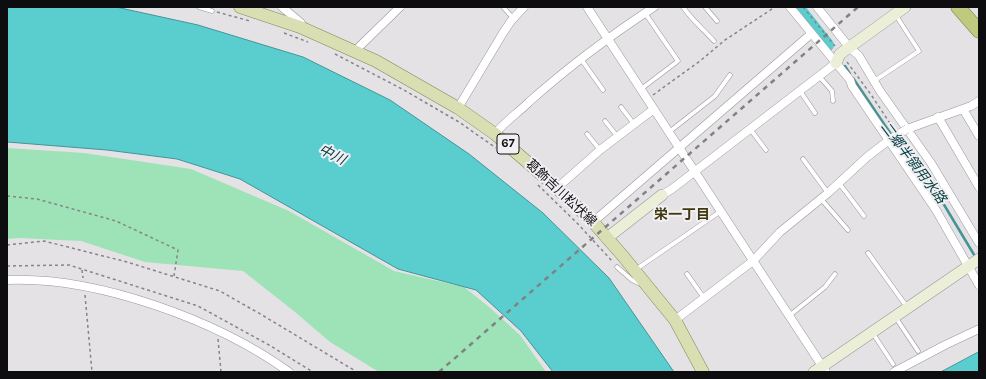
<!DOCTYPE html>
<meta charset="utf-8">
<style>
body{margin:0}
#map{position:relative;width:986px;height:379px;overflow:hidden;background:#e4e2e5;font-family:Karla,sans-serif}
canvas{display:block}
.frame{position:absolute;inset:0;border:8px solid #0d0c0e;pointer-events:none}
</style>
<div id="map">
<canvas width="986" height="379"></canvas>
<div class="frame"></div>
</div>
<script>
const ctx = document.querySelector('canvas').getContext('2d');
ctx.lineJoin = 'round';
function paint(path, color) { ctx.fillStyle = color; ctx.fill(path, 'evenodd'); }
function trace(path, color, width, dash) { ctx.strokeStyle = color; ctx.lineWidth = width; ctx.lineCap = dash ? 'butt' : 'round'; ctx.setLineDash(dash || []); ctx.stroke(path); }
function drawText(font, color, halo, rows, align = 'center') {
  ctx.font = font + ' Karla,"Noto Sans JP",sans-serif'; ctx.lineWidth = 4; ctx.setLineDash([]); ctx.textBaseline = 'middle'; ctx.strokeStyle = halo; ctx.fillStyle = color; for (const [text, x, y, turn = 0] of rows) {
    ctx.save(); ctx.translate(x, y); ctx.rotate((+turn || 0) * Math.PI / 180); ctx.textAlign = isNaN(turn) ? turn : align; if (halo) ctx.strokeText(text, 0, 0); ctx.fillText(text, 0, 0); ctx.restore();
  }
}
paint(new Path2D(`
 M7,148L84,153L191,169L289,211L394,271L464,287L489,307L520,335L546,372H379L330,342L295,312L243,271L145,262L81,241L19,238L7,239Z`), '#9de3b7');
const water = new Path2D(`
 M7,7H116L198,25L303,57L390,100L469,154L543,213L609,278L674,372H553L521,331L476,290L398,269L240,179L177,159L107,150L7,142Z
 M979,352V372H941Z`);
paint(water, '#5acecf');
trace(water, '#439495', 1);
trace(new Path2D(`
 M845,66L850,74
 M853,78L903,152L931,183L976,258`), '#439495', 2.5);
trace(new Path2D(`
 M797,7L827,45`), '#5acecf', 14);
const lane = new Path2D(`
 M199,7L212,11
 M503,7L513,18
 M683,7C692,20 704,30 714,41
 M705,7L717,21
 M581,59L603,90
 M819,76L832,91L833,101
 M874,81L919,51L895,14
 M641,89L678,61L645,13
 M800,91L815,113
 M621,107L634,124
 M605,121L617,136
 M750,129L766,150
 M669,132L715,96L730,75
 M587,134L600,150
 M803,159L828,193
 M839,183L864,216
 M821,199L848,230
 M868,253L907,307
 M617,267L632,280L638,283L641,281
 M635,270L721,211
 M687,274L704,298
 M789,316L825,287L835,274
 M896,318L918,351
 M872,332L893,364`);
const street = new Path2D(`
 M282,7L301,23L300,27
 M587,7L826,372
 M790,7L850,80L852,86L936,210L979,285
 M817,7L849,47L859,56L880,91L931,163L979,243
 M357,52L360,46L400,7
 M458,108L503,33L511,21L524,7
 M963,109L979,136
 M938,117L979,187
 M907,129L971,106L979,101
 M495,134C504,122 518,113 529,102C568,67 610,36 654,7
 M557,188L600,150L654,109
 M662,195L672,189L836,63
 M593,222L811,34
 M7,280C96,276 217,320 289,372
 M675,320L753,261L780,232L828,193L867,157L889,140
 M894,372L945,345L979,329`);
const secondary = new Path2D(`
 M836,63L840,54L905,7
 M607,238L662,195
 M814,372L979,259`);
const primary = new Path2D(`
 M240,7L300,27L376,61L458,108L495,134L557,188L593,222L622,255L675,320L703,372`);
const highway = new Path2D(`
 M958,7L979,31`);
trace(lane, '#989699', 5);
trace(street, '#989699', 9);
trace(secondary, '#989699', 12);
trace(primary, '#818857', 13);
trace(highway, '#818857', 15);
trace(new Path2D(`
 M803,7L835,46
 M217,12L250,21
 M284,33L308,42
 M335,54L402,89L459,122L496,148
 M847,62L872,96L893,128
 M653,95L700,61L725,40L775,7
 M902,141L920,162
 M538,185L578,224L613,262
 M7,196L37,199L116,221L178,250L174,276
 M7,245L44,241L127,262L220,291L262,315L357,372
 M7,266L69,265L198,306L269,345L313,372
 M82,270L83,278
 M85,295L92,372
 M218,339L221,372`), '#858486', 1.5, [3, 3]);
trace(lane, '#fff', 4);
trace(street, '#fff', 8);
trace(secondary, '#ecefd8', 11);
trace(primary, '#d9dfb2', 12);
trace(highway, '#c0ca7e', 14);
trace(new Path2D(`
 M439,372L858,7`), '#828183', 2.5, [5, 5]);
const streetBridge = new Path2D(`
 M889,140L907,129`);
trace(streetBridge, '#989699', 9, []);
trace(streetBridge, '#fff', 8);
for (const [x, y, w] of [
 [508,144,22]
]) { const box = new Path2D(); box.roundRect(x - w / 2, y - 10, w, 20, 3); ctx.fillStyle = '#f1eff3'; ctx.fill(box); trace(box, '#0d0c0e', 1); }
drawText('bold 12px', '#0d0c0e', null, [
 ["67",508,144]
]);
drawText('13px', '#0d0c0e', '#f1eff3', [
 ["葛飾吉川松伏線",561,193,43]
]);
drawText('italic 14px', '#053e3f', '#f1eff3', [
 ["中川",332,155,27],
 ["二郷半領用水路",913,163,53]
]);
drawText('bold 14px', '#3f380e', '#f1eff3', [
 ["栄一丁目",682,215]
]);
</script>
